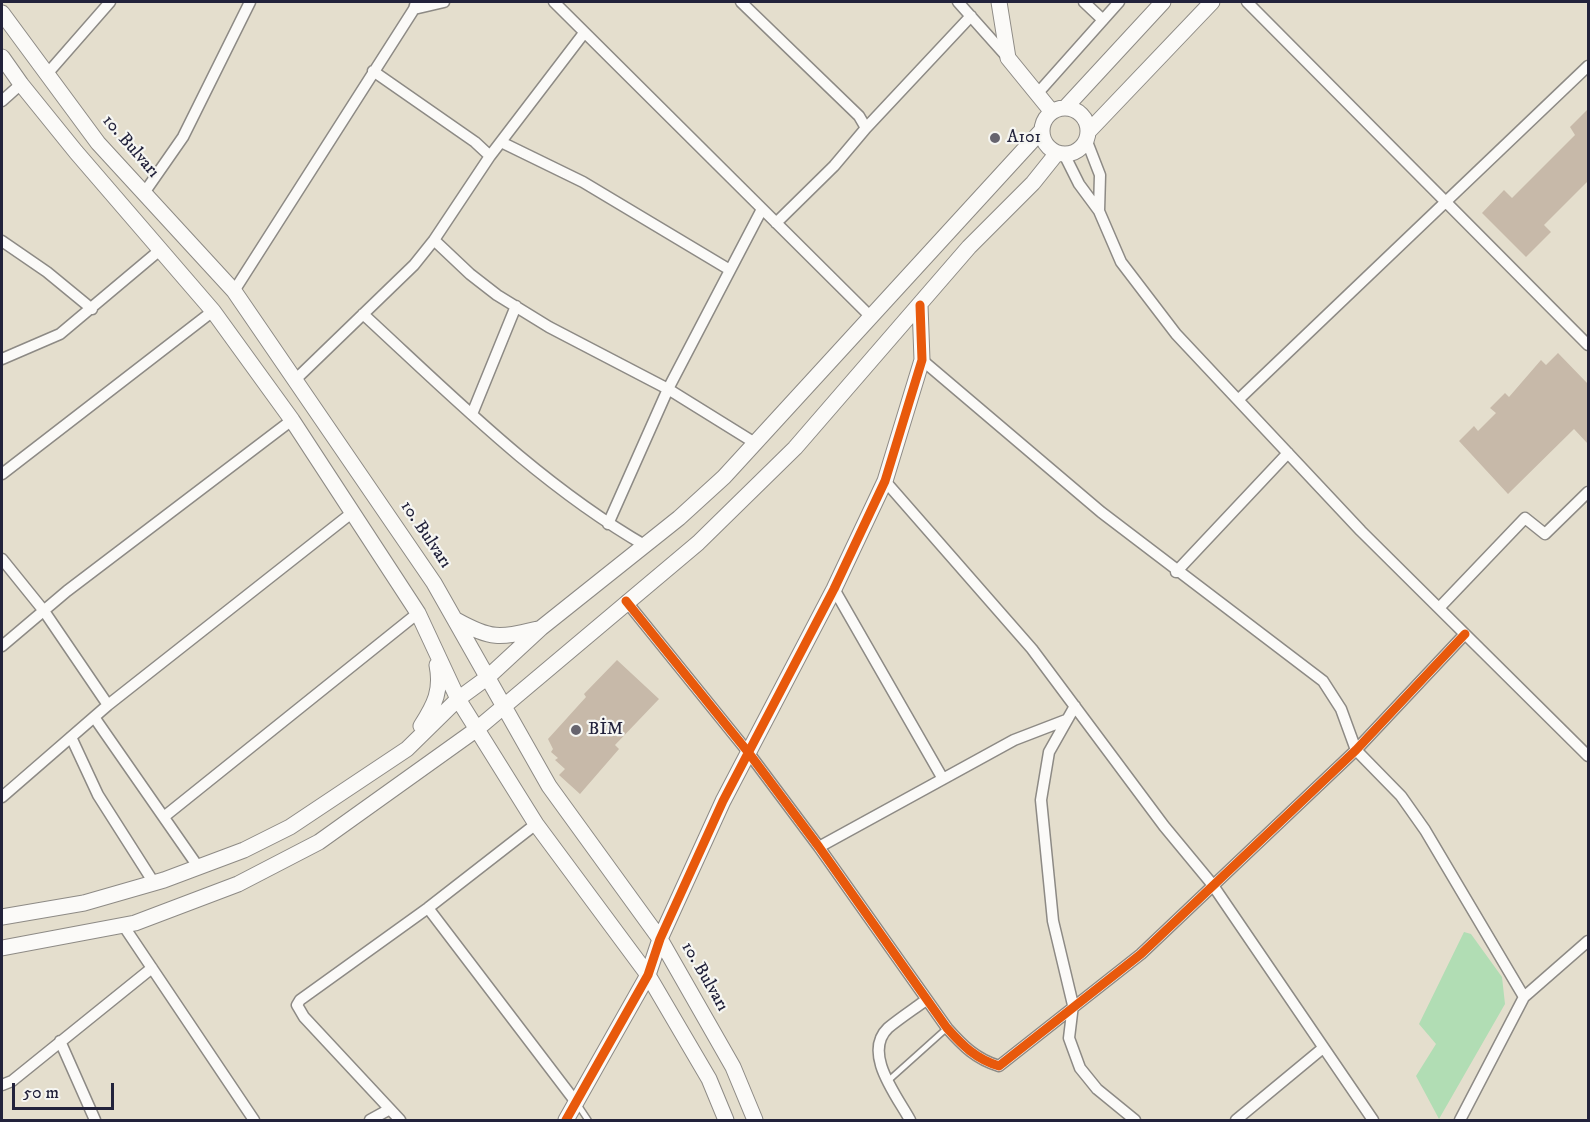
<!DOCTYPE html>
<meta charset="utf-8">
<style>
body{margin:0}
#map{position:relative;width:1590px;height:1122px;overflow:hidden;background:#e4decd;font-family:"IM FELL DW Pica",serif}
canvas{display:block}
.frame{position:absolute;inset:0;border:3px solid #22223b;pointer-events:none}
.scale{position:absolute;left:12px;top:1083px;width:102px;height:27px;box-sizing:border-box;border:3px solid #22223b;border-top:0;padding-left:8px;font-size:18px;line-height:21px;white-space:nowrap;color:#22223b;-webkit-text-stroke:4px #f6f6f2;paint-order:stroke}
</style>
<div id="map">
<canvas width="1590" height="1122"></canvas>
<div class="frame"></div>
<div class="scale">50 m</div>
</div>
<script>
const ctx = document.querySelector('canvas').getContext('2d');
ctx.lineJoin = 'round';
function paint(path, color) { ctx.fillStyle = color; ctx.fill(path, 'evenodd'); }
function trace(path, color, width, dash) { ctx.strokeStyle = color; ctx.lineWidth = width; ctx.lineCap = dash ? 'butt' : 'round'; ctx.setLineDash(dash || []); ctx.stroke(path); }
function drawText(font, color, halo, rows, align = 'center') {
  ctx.font = font + ' "IM FELL DW Pica",serif'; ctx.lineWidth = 4.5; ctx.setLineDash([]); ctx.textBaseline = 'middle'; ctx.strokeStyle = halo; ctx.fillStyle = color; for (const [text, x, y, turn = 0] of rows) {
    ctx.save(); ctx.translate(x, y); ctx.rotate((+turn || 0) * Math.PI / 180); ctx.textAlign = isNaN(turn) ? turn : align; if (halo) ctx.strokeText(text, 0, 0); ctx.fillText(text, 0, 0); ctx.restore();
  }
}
paint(new Path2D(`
 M1464,932L1471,934L1502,977L1505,1004L1439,1119L1416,1076L1436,1044L1419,1024Z`), '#b1ddb4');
paint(new Path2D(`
 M1588,109V181L1544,225L1551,232L1526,257L1482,213L1504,190L1512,198L1575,135L1570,127Z
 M1558,353L1588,384V444L1574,429L1508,494L1459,441L1474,426L1478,431L1496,413L1490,408L1505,393L1509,397L1541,360L1546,365Z
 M617,660L659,699L615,745L619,749L580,794L559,775L565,769L555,760L558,758L551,752L553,749L548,739L586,697L584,694Z`), '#c7b9a9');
const lane = new Path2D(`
 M889,1080L947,1028
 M578,1105L588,1120`);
const street = new Path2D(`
 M554,2L870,316
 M741,2L859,116L866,128L834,166L776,223
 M958,2L1008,58
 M1084,2L1103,20
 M1247,2L1588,345
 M414,9L444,2
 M373,71L475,142L490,156
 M47,74L110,2
 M1037,94L1119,2
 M2,101L21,84
 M866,128L971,16
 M1086,139L1100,175L1099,211
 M501,142L583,182L730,270
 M1064,154L1079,184L1099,211L1121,262L1176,334L1361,531L1588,756
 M144,193L183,137L250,2
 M434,240L470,274L497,295L549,327L668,389L755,443
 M2,241L47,272L92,309
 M234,291L414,9L416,2
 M363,314C452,396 540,485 646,546
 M2,359L60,334L160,250
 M922,360L1101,512L1323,681L1341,709L1356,750L1401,796L1425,830L1524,997
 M295,380L414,265L434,240L490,156L584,33
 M1238,400L1588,66
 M472,414L516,306
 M2,474L213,311
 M885,481L1032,649L1164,826L1212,884L1373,1120
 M608,524L668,389L762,209
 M2,559L44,611L108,705
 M1176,572L1288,453
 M834,589L943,779
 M626,601L748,752L819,847L947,1028C963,1046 976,1059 999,1066L1141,954L1356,750L1465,634
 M1439,608L1525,518L1545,534L1588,492
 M2,646L67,591L292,420
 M1075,706L1049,752L1041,800L1053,921L1073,1005L1069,1038L1080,1068L1097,1089L1135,1120
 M94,717L199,868
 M71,737L98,795L154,883
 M2,797L108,705L353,512
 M165,816L418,613
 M819,847L1014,740L1066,720
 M428,908L575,1101
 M123,925L254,1120
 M60,1041L95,1120
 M2,1085L12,1081L152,968
 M370,1120L390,1109
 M400,1120L304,1017L297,1005L300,1000L428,908L536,824
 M910,1120C897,1096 862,1053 888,1028C900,1018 914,1009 926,1000
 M1236,1120L1323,1048
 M1460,1120L1524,997L1588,941`);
const secondary = new Path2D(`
 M999,2L1008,58L1052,112
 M2,13L98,143L234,291L434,583L549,786L660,939L733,1067L755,1120
 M2,57L21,84L76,152L213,311L292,420L418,613L458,699L536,824L648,975L709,1079L726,1120
 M1065,108L1163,2
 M1042 131a23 23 0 1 1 46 0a23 23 0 1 1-46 0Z
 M1088,132L1212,2
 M456,620C492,640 499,638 538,629
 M421,726C435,704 442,690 437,665
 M2,917L84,903L164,880L244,850L290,827L407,749L458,699L488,677L541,628L679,518L724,477L1042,130
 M2,948L135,923L238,884L319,842L477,729L698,543L795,448L969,247L1033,183L1057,153
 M566,1120L648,975L660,939L723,801L834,589L885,481L922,360L920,305`);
trace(lane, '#8d8a85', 8);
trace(street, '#8d8a85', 13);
trace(secondary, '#8d8a85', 17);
trace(lane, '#fbfaf8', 5);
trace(street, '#fbfaf8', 10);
trace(secondary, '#fbfaf8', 15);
trace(new Path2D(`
 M626,601L748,752L819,847L947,1028C963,1046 976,1059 999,1066L1141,954L1356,750L1465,634
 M566,1120L648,975L660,939L723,801L834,589L885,481L922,360L920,305`), '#e8590c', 9);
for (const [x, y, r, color] of [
 [995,138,6,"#66646e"],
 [576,730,6,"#66646e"]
]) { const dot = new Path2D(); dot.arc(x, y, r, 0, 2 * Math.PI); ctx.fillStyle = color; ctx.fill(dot); trace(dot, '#f6f6f2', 2); }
drawText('18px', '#22223b', '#f6f6f2', [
 ["A101",1007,138],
 ["BİM",588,730]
], 'left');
drawText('18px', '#22223b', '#f6f6f2', [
 ["10. Bulvarı",130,147,49],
 ["10. Bulvarı",425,535,56],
 ["10. Bulvarı",704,977,60]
]);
</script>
